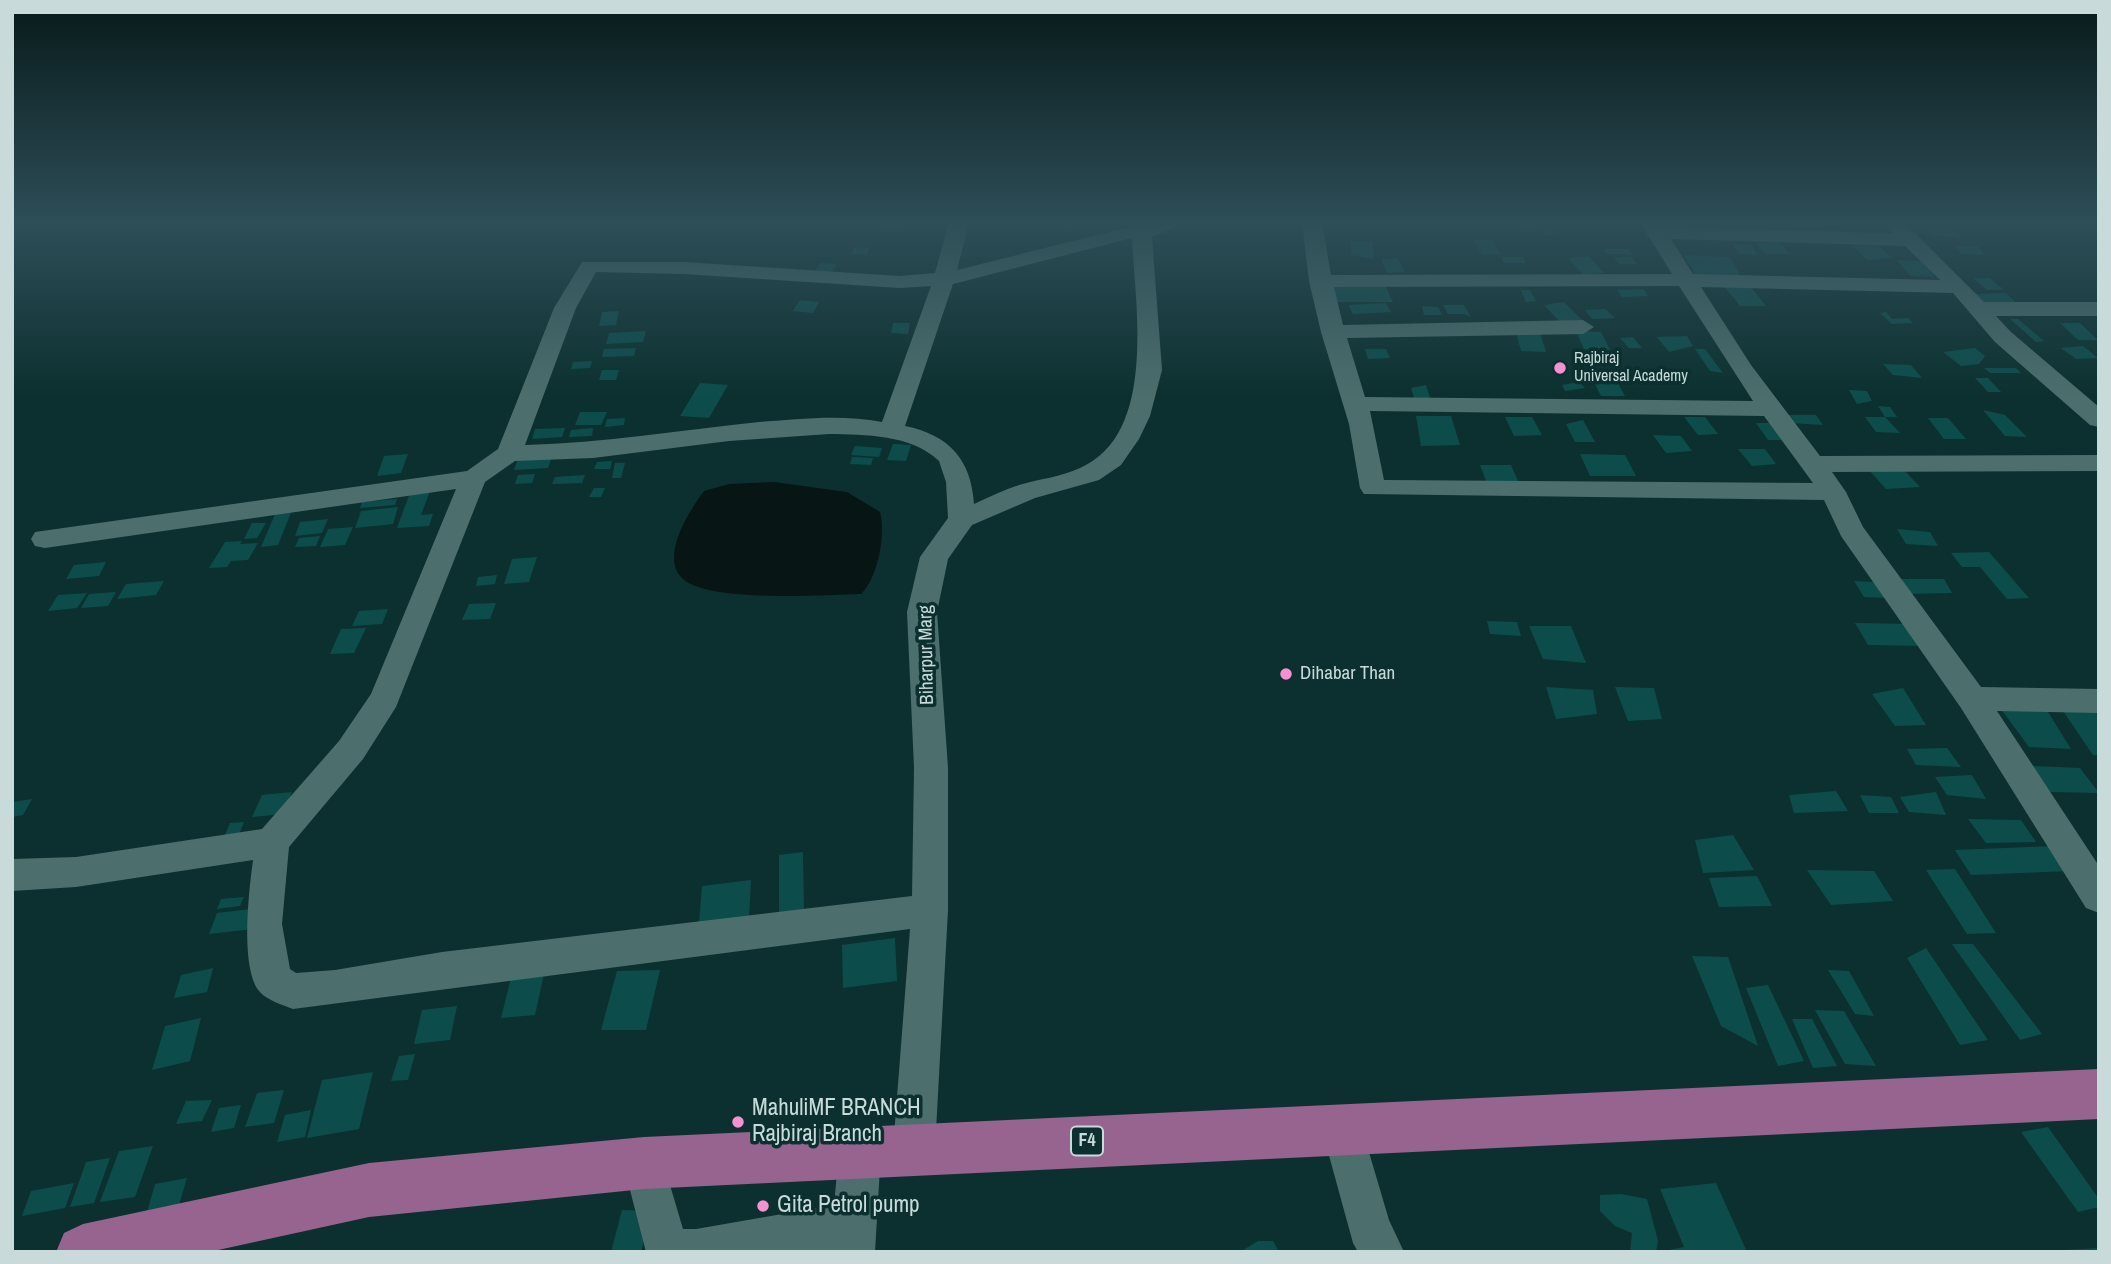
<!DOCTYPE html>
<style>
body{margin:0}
#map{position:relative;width:2111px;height:1264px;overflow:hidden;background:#0c302f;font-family:"Archivo Narrow",sans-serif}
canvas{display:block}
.frame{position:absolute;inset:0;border:14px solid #c8dbda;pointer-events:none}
</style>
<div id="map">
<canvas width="2111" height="1264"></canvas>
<div class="frame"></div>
</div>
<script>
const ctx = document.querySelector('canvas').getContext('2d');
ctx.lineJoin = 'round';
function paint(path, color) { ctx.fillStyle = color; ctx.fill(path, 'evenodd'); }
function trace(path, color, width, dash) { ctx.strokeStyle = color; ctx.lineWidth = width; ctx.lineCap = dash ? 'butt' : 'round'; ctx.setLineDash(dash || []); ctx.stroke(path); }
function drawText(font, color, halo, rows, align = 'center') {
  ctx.font = font + ' "Archivo Narrow",sans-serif'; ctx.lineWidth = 7; ctx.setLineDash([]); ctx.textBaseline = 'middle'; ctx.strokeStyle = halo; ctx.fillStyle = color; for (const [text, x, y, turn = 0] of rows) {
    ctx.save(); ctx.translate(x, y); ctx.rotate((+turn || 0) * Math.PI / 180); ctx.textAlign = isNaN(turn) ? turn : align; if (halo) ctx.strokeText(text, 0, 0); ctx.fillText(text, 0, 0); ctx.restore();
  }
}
paint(new Path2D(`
 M1659,222H1818L1830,237L1664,231Z`), '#0a3b3a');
paint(new Path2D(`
 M774,482L847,492L880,512C886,534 878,578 861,594C825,595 706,603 682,578C660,556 690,510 704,491L729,484Z`), '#071514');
paint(new Path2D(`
 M880,222H907L904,231L878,230Z
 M1055,222H1074L1081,227L1065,232Z
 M1512,222H1533L1537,230L1516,229Z
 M1664,222L1689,224L1692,232L1667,230Z
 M1696,222L1718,224L1723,233L1700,231Z
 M1727,222H1747L1752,230L1730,229Z
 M1773,222L1793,223L1800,235L1780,233Z
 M1539,224H1550L1556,236L1544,234Z
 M1923,226L1955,229L1961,238L1931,235Z
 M1474,240H1492L1501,254L1482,255Z
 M1372,241L1374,259L1351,255V242Z
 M1779,242L1790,254H1766L1755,243Z
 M1733,244L1752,245L1757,255L1738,254Z
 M1877,245L1893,258L1867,260L1852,246Z
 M1954,246H1978L1985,255L1961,254Z
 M854,247L869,248L867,255L851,254Z
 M1603,249H1629L1633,255L1607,254Z
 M1684,255L1730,257L1741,276L1695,274Z
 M1589,256L1604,273L1583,275L1568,258Z
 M1501,257H1523L1526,263H1504Z
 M1614,257H1632L1637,264H1619Z
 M1398,258L1405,272L1387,273L1381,259Z
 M1897,260L1922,261L1935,277L1910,276Z
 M820,263L836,264L832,272L816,271Z
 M1973,278H1990L2004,290H1987Z
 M1333,285H1385L1393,302H1335Z
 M1724,286H1750L1766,306H1740Z
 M1643,289L1648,296L1622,297L1617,290Z
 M1521,290H1530L1536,301L1526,302Z
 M2006,293L2018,304L1987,305L1975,294Z
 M800,300L819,302L813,313L793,311Z
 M1564,302L1582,320L1561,323L1544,305Z
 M1386,303L1391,312L1353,314L1348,305Z
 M1443,305H1464L1471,317L1464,314H1448Z
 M1422,306L1438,307L1442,315H1424Z
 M1605,309L1615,318L1592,319L1585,310Z
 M619,311L616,325L599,326L602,312Z
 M1886,312L1892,319L1908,318L1913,323L1892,324L1880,313Z
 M2010,319H2018L2044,341L2036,342Z
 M893,323H910L908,334L891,333Z
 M2060,323H2080L2098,340H2078Z
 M646,331L643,342L606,344L609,333Z
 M1576,331L1601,332L1610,350L1584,349Z
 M1540,333L1546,352L1521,351L1517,335Z
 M1687,336L1693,346L1669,352L1657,337Z
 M1633,337L1642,348H1629L1620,338Z
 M2083,346L2098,358L2076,359L2061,348Z
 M636,348L634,356L602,357L604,349Z
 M1975,348L1985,356L1979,364L1961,366L1943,352Z
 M1365,349H1386L1390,358L1368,359Z
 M1695,349H1705L1723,373L1710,371Z
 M592,361L590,368L571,369L573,362Z
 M1883,364L1911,365L1922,378L1893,375Z
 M1984,368H2016L2021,373H1990Z
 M602,370H619L616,380H599Z
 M1975,378H1988L2001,392H1988Z
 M1593,380H1616L1625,396H1601Z
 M1579,382L1585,388L1565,391L1562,385Z
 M700,383L728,385L709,418L680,416Z
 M1426,385L1431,401H1415L1411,388Z
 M1849,390L1867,391L1872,401L1857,404Z
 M1878,406L1890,407L1897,417H1885Z
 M1983,410L2005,415L2027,437L2005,436Z
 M580,412H607L601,425H575Z
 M1784,415H1816L1823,425L1790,423Z
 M1416,416H1451L1460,445L1421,446Z
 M1505,417H1532L1542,435L1514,436Z
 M1684,417H1705L1718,434L1698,435Z
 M1865,417H1885L1900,433L1876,432Z
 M625,418L624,425L605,427L607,419Z
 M1928,418H1948L1966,439H1944Z
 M1583,420L1595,442H1575L1566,424Z
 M1756,423H1775L1788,440H1768Z
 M565,428L562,437L532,439L535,429Z
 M593,428L592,436L569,437L571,430Z
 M1653,435L1681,436L1692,451L1666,453Z
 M893,444L911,445L906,461L887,460Z
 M855,446L882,448L879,457L851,455Z
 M1738,449H1765L1776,464L1752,466Z
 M408,454L401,473L377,476L384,456Z
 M553,454L548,468L514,470L519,456Z
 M1580,454L1625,455L1636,476H1590Z
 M852,457L873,458L871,465L850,464Z
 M612,461L610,469H594L597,462Z
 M615,463H625L621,478H612Z
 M1480,465H1511L1519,483H1487Z
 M1902,468L1920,487L1886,489L1869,470Z
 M535,474L532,483L515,484L518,475Z
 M585,475L582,483L552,484L555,477Z
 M594,488H605L601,497H589Z
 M430,491L421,515L433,514L429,526L397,528L410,493Z
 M397,499L395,505L360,508L362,502Z
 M398,507L393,524L355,528L361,511Z
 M292,510L278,545L261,547L276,512Z
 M328,519L322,533L295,536L300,522Z
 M252,523H266L257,538L244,539Z
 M353,527L345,545L320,547L328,529Z
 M1897,529L1930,532L1938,546L1906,544Z
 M320,536L316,546L295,547L299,538Z
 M242,541L240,544L258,543L248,560L231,561L227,567L209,568L225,542Z
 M1989,552L2029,598L2007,599L1980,567H1962L1951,553Z
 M537,557L529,582L504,584L512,559Z
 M106,562L99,576L66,579L74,565Z
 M497,575L495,584L476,586L478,577Z
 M1896,579H1944L1952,593L1906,594Z
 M164,581L156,595L117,599L126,584Z
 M1854,581L1874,582L1885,598L1864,597Z
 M116,592L108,606L81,608L89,594Z
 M87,593L77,608L48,611L58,595Z
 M496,603L490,619L462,620L469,604Z
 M388,609L382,624L352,626L359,611Z
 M1487,621L1517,622L1521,636L1490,634Z
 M1855,623L1915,624L1929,646L1868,645Z
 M1529,626H1571L1586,663L1543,659Z
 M366,628L354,653L330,654L341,629Z
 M1546,687L1593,690L1597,714L1556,719Z
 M1615,687L1654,688L1662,719L1628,721Z
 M1903,688L1926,725L1895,726L1872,694Z
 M2045,707L2071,749L2029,747L2001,709Z
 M2063,711H2095L2099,717V755H2093Z
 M1947,748L1961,767L1916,765L1907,749Z
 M2032,766L2080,768L2099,793L2050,792Z
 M1972,775L1986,799L1947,795L1935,777Z
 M1836,791L1848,811L1794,813L1789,795Z
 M292,792L283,814L252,817L262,795Z
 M1936,792L1946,815L1909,812L1900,797Z
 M1860,795L1891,797L1899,813H1869Z
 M32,799L23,815L12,817V802Z
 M1968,819L2021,820L2036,842L1986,843Z
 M244,822L236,842L221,844L230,823Z
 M1733,835L1754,870L1703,873L1695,840Z
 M2054,846L2071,871L1971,875L1955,850Z
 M803,852L804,909L779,913V855Z
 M1955,869L1996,933L1967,934L1926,870Z
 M1807,870L1874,871L1893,901L1831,905Z
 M1757,876L1772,906L1719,907L1709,878Z
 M751,880L749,917L699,923L702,886Z
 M244,897L240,906L217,909L221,899Z
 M260,908L253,929L209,934L217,913Z
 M895,938L897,981L843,988L842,945Z
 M1952,944H1973L2042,1034L2020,1040Z
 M1926,948L1988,1040L1960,1045L1907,958Z
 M1692,956L1728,957L1758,1046L1721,1026Z
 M213,968L207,992L174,998L181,975Z
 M660,970L646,1030H601L617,971Z
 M1828,970L1849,971L1874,1016L1855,1014Z
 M544,974L535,1015L501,1018L511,978Z
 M1768,985L1804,1061L1778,1066L1746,988Z
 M457,1006L450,1040L414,1044L422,1010Z
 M1815,1010L1844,1011L1876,1066L1845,1064Z
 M201,1018L190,1061L152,1070L165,1026Z
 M1792,1019H1812L1837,1066L1813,1068Z
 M415,1054L408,1080L391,1081L399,1056Z
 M373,1072L359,1129L307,1138L322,1080Z
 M284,1090L274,1123L245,1127L257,1093Z
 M212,1100L202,1121L176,1124L186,1101Z
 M241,1105L234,1128L211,1132L219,1108Z
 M311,1110L305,1137L277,1142L285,1115Z
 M2048,1127L2099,1199V1207L2078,1212L2021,1132Z
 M153,1146L135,1197L100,1202L119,1151Z
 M110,1158L94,1203L70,1207L86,1162Z
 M187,1178L179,1205L147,1212L155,1184Z
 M74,1183L65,1208L22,1216L31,1191Z
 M1716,1183L1747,1252H1659L1684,1247L1660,1189Z
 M1621,1194L1647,1199L1658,1241L1656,1252H1630L1632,1233L1615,1226L1600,1211V1195Z
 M622,1210L651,1211L641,1252H611Z
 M1258,1241H1273L1279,1252H1240Z
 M2099,1248V1252H2063V1250Z`), '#0c4d4c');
paint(new Path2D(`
 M949,222H969L957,270L1133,226L1187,222L1152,237L1162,370L1150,416L1139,439L1121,465L1099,480L1035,498L972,525L948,559L937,612L948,768V910L935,1149L929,1164L914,1170L899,1164L893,1149L910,929L293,1009C283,1005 266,1000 259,991C240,966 249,890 253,860L76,887L12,891V859L76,857L262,829L339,741L371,694L456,489L45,548L35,546L31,539L35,532L467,471L498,449L554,308L582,262H684L900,276L935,273ZM1132,238C1135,305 1158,434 1080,468C1061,477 1039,479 1019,485C1004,490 989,497 974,504C971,459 949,435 905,426L953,284ZM596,272L684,274L900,288L931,286L882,422C842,414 798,419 759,422C681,430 604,443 525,445L576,308ZM829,434C865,435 911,434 939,461L946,482L948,518L920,557L907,612L914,768L912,896L442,952L335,970L296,973L290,969L282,924L289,847L363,759L396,707L485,482L515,461L593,458L729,441Z
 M1302,222H1322L1331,275L1672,274L1640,222H1660L1663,227L1892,233L1882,222H1904L1984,302H2099V316H1996L2011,332L2099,407V427L2090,425L1995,342L1953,293L1701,287L1751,365L1820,456L2099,455V471L1832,472L1846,492L1863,527L1981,687L2099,689V713L1997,711L2099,866V913L2086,908L1961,708L1841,536L1824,500L1364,494L1360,488L1349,424L1321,332L1309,281ZM1671,239L1905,246L1940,280L1693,274ZM1679,286L1753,401L1365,397L1347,338L1583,334L1594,327L1583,320L1343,325L1334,287ZM1370,411L1764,416L1813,483L1384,480Z
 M1343,1109L1358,1115L1389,1220L1404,1252H1358L1353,1243L1322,1130L1328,1115Z
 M860,1130L875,1136L881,1151L875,1252H646L623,1163L629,1148L644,1142L659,1148L683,1229H696L834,1205L839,1151L845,1136Z`), '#4c6f6d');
paint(new Path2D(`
 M2099,1069V1119L644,1189L369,1217L209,1252H56L64,1233L83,1224L369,1163L644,1137Z`), '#96648f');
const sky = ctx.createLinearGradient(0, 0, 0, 399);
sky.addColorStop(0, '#071a1a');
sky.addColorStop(0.56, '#2e4e58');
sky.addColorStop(1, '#2e4e5800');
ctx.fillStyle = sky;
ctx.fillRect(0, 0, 2111, 399);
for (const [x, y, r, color] of [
 [1560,368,7,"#f591d1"],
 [1286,674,7,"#f591d1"],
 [738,1122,7,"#f591d1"],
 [763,1206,7,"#f591d1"]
]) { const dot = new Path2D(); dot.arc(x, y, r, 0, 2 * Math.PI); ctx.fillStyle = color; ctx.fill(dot); trace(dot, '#0c302f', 2.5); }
drawText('16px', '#c8dbda', '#0c302f', [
 ["Rajbiraj",1574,359],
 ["Universal Academy",1574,377]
], 'left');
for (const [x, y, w] of [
 [1087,1141,32]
]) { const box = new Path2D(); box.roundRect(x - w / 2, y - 14.5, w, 29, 5); ctx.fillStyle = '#0c302f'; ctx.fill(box); trace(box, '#c8dbda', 2); }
drawText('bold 18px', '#c8dbda', null, [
 ["F4",1087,1141]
]);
drawText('19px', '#c8dbda', '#0c302f', [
 ["Biharpur Marg",927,655,-91]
]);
drawText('19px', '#c8dbda', '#0c302f', [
 ["Dihabar Than",1300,674]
], 'left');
drawText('23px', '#c8dbda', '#0c302f', [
 ["MahuliMF BRANCH",752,1109],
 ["Rajbiraj Branch",752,1135],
 ["Gita Petrol pump",777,1206]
], 'left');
</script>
